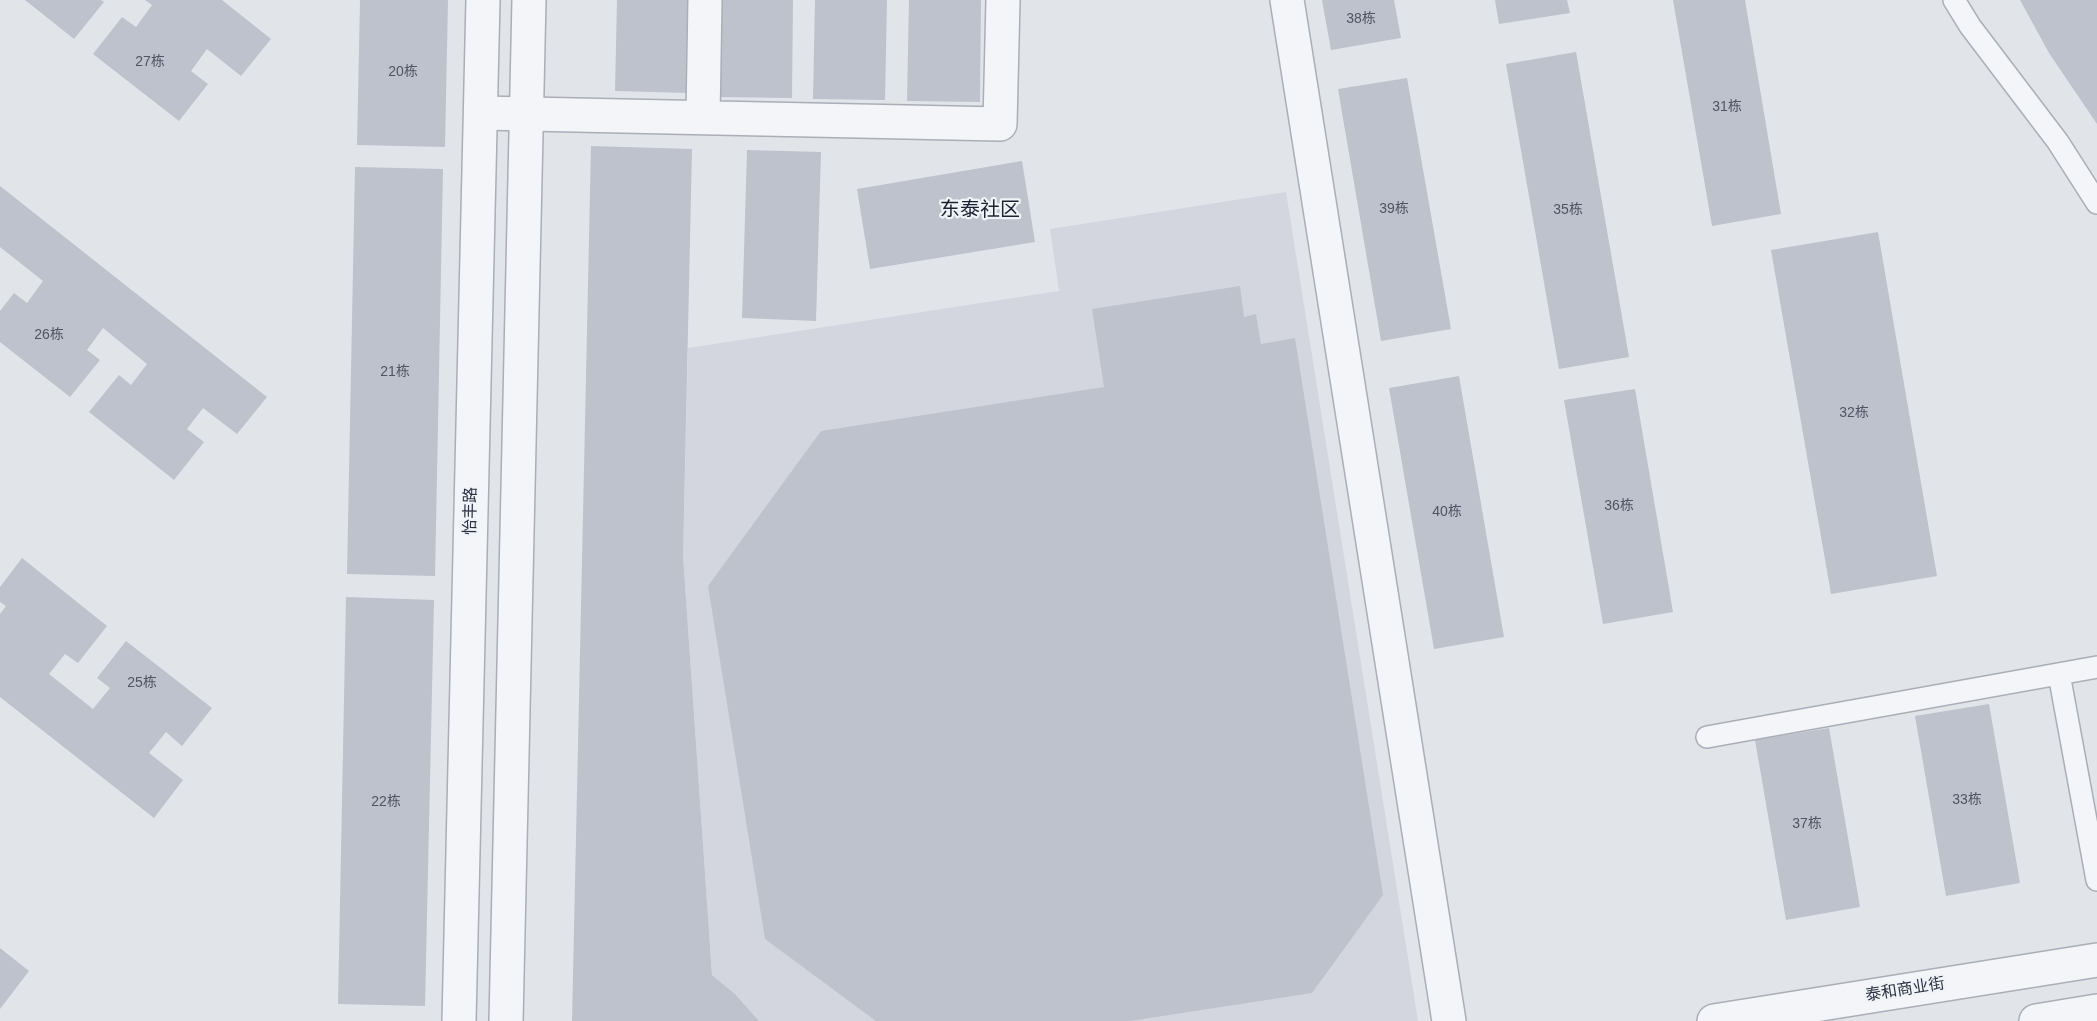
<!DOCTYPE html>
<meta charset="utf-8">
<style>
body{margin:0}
canvas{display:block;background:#e1e4e9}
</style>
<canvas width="2097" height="1021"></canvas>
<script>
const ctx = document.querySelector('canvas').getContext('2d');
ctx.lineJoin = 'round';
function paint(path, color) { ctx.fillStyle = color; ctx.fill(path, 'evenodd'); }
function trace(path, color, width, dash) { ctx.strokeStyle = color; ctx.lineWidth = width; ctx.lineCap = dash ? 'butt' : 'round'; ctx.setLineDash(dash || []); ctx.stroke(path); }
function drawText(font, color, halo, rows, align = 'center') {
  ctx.font = font + ' Arial,"Noto Sans SC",sans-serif'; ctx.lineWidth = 4.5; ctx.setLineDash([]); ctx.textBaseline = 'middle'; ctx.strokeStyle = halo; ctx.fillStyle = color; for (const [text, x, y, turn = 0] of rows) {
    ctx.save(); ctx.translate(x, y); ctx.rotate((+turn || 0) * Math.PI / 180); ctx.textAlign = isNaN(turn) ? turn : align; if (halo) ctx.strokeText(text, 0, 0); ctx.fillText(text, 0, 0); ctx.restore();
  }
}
paint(new Path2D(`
 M1286,192L1418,1021H759L735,994L712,975L683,556L688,348L1059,291L1050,229Z`), '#d3d6de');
paint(new Path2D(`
 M25,0H101L104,2L74,39Z
 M145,0H222L271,39L241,76L207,49L191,71L208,84L179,121L93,54L122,17L136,27L152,5Z
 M360,0H448L445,147L357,145Z
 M617,0H689L688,93L615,91Z
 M721,0H793L792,98L719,97Z
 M815,0H887L885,100L813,99Z
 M909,0H981L980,102L907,101Z
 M1322,0H1394L1401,38L1331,50Z
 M1495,0H1567L1570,13L1499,24Z
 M1673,0H1745L1781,214L1712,226Z
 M2020,0H2097V124L2049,53Z
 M1576,52L1629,357L1559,369L1506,64Z
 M1407,78L1451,329L1381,341L1338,89Z
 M591,146L692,149L683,556L712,975L735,994L759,1021H572Z
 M747,150L821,152L816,321L742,318Z
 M1022,161L1035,242L870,269L857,189Z
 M355,167L443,169L435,576L347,574Z
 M0,186L267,397L237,434L203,408L187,429L204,442L174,480L89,412L119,375L131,385L147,364L103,328L87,350L100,360L70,397L0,342V311L14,293L27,303L43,281L0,247Z
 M1878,232L1937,576L1831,594L1771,250Z
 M1240,286L1244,317L1256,314L1261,344L1295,338L1383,895L1312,993L1130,1021H876L765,939L708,586L821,431L1104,387L1092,309Z
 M1459,376L1504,637L1434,649L1389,388Z
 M1635,389L1673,612L1603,624L1564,400Z
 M22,558L107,626L78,663L65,654L49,674L93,709L110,688L97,678L126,641L212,708L182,746L166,732L149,753L183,780L154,818L0,697V614L6,606L0,602V587Z
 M346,597L434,600L425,1006L338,1004Z
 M1989,704L2020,883L1946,896L1915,716Z
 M1829,728L1860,907L1786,920L1755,740Z
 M0,948L29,971L0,1009Z`), '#bec2cc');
const service = new Path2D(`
 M1954,0L1970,26L2058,142L2097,203
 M2059,674L2097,880
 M1707,737L2097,667`);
const minor = new Path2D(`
 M1287,0L1449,1021
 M481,113L1000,124L1003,0
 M703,117L705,0`);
const tertiary = new Path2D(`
 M459,1021L483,0
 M506,1021L529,0
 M1714,1021L2097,960
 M2036,1021L2097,1011`);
trace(service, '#aaaeb7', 24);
trace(minor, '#aaaeb7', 36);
trace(tertiary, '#aaaeb7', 36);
trace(service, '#f3f5f8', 21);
trace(minor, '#f3f5f8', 33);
trace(tertiary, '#f3f5f8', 33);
drawText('14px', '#4e5464', null, [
 ["38栋",1361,19],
 ["27栋",150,62],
 ["20栋",403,72],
 ["31栋",1727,107],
 ["39栋",1394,209],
 ["35栋",1568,210],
 ["26栋",49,335],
 ["21栋",395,372],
 ["32栋",1854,413],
 ["36栋",1619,506],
 ["40栋",1447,512],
 ["25栋",142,683],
 ["33栋",1967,800],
 ["22栋",386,802],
 ["37栋",1807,824]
]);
drawText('16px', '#293041', '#f0f3f7', [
 ["怡丰路",471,511,-89],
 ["泰和商业街",1905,990,-9]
]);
drawText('20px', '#1b2232', '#f0f3f7', [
 ["东泰社区",980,210]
]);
</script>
